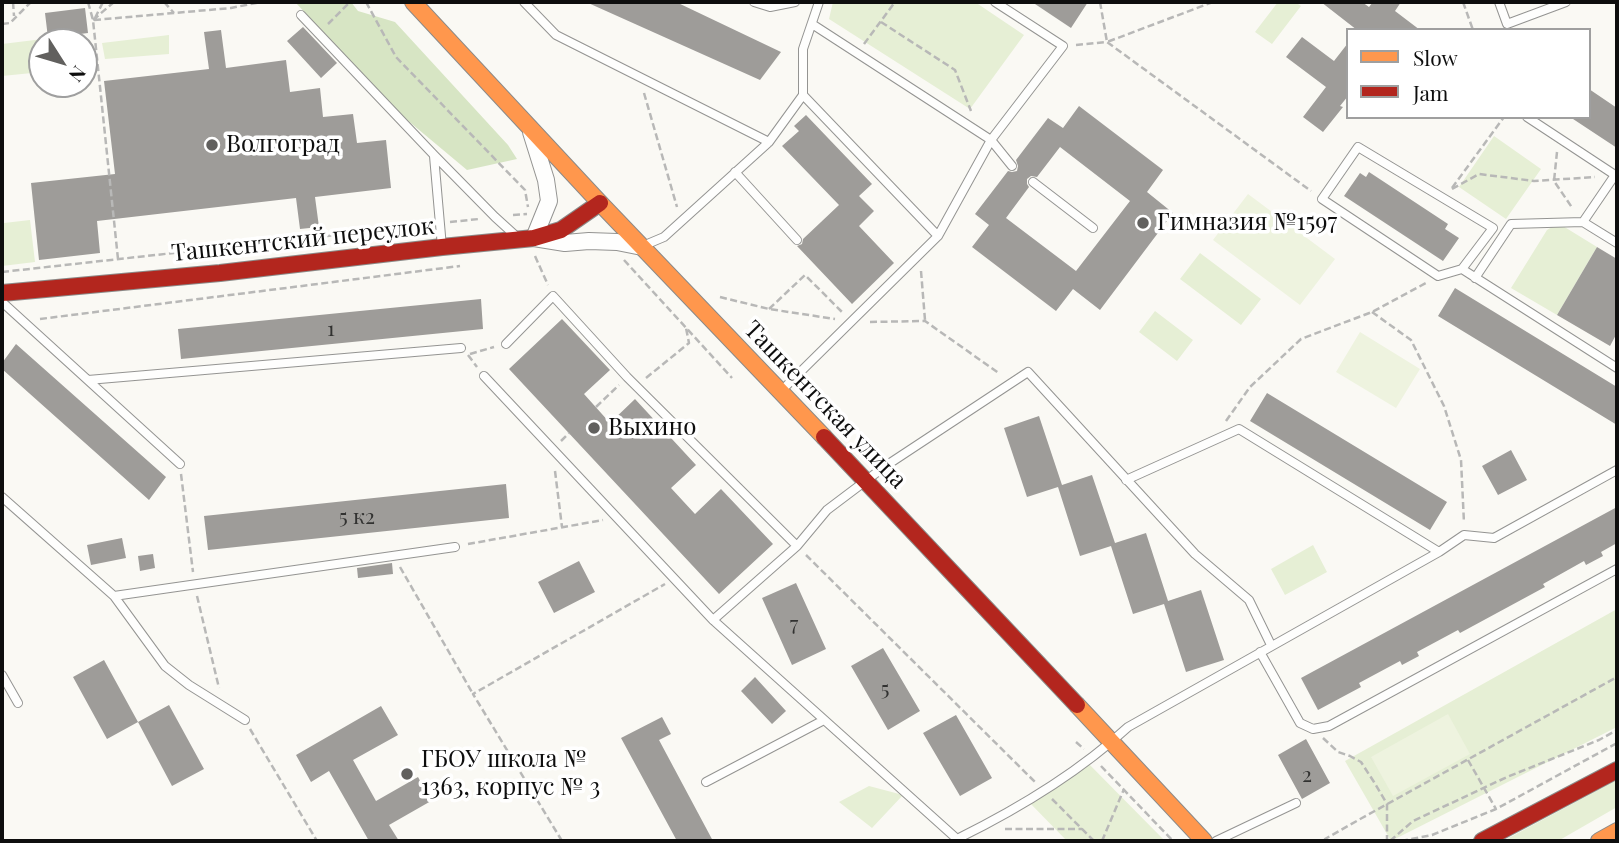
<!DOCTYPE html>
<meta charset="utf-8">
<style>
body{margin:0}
#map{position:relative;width:1619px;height:843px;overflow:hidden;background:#faf9f4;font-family:"Playfair Display",serif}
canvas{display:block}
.frame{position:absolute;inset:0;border:4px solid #0e0e0e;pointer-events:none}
.legend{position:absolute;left:1346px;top:28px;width:245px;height:91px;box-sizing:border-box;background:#fff;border:2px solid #9f9f9f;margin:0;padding:9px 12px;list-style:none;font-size:21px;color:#0e0e0e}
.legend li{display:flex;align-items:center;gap:14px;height:35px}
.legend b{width:35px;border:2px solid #9f9f9f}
.north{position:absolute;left:28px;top:28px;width:70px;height:70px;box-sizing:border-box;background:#fff;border:2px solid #9f9f9f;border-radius:50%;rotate:127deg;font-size:19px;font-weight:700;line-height:28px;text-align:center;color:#0e0e0e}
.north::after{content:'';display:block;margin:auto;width:24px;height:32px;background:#61605e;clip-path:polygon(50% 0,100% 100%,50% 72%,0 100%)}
</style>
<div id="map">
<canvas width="1619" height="843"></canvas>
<div class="frame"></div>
<ul class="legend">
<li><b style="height:9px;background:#ff974d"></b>Slow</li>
<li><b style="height:9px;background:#b3261e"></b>Jam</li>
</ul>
<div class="north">N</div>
</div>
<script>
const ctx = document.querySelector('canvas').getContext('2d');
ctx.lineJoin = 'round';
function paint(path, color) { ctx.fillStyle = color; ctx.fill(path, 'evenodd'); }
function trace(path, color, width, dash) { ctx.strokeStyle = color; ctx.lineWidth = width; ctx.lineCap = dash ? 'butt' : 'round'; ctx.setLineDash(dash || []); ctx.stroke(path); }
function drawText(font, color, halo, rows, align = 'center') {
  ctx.font = font + ' "Playfair Display",serif'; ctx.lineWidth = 7; ctx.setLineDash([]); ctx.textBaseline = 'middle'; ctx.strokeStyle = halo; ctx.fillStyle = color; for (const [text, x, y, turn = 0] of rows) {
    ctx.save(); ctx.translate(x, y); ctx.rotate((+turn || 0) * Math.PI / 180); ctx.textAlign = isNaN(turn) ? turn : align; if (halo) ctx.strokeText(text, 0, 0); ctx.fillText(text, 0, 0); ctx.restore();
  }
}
paint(new Path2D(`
 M833,2H975L1024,35L970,109L829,19Z
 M1278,2H1295L1301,6L1272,44L1255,32Z
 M76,35V42H42V72L2,76V44Z
 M169,35V54L105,59L102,43Z
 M1494,136L1541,169L1506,219L1459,187Z
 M2,203L4,223L30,220L35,262L2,266Z
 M1558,223L1597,247L1557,315L1511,288L1547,230Z
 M1200,253L1261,299L1241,325L1180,279Z
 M1155,311L1193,340L1177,361L1139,332Z
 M1313,545L1327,572L1285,595L1271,569Z
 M1617,609V727L1391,841L1345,761Z
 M1084,759L1165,841H1067L1027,800Z
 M1617,780V807L1558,841H1503Z
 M869,786L903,795L872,828L839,802Z`), '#e6efd5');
paint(new Path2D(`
 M295,2H351L358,11L395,22L508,145L517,159L467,170L400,114Z`), '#d7e5c4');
paint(new Path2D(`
 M1248,194L1335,259L1300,305L1213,240Z
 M1360,332L1420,369L1396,408L1336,372Z
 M1448,714L1470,754L1393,796L1371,757Z`), '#eef3df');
paint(new Path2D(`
 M586,2H676L781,52L760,80Z
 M1032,2H1088L1071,28Z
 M1321,2H1362L1369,7L1373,2H1401L1395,11L1420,30H1357Z
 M85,8L88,33L48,38L45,13Z
 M303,27L337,63L321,78L287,41Z
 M221,30L226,68L286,60L290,92L320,88L323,117L353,114L357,143L386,140L391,188L315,197L319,227L300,229L296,198L97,221L100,253L39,260L31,183L115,174L104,81L209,69L204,32Z
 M1302,37L1334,61L1348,43V96L1340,106L1343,107L1323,132L1303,117L1326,87L1286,57Z
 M1589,89L1617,108V148L1570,117H1589Z
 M1079,106L1163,170L1147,192L1173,213L1100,310L1073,289L1056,311L972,247L989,225L975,214L1008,171L1012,172L1017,171L1018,166L1016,160L1048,118L1063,128ZM1060,147L1130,201L1076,271L1006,218L1029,187L1027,184V179L1031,176L1037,177Z
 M806,115L872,184L859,196L874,211L859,226L894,263L852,304L797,246L802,244L803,239L839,205L782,146L799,131L794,126Z
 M1369,172L1448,224L1445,229L1459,238L1443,261L1344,196L1360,173L1366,177Z
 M1597,247L1617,259V333L1610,346L1557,315Z
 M1455,288L1617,387V425L1438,316Z
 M481,299L483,329L181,359L178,329Z
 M562,319L610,370L584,394L610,423L635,399L696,465L671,488L695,514L721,489L773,544L719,594L509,369Z
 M16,344L166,477L149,500L2,369V363Z
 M1267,393L1447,502L1430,530L1250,421Z
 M1039,416L1062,485L1092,475L1115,543L1146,533L1168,601L1201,590L1224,660L1186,672L1164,604L1133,614L1111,546L1080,556L1058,487L1027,497L1004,428Z
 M1511,450L1527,480L1498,495L1482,466Z
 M506,484L509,518L208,550L204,516Z
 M1617,507V543L1601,552L1603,556L1586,565L1584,561L1543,584L1545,587L1460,633L1458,630L1417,652L1419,656L1402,665L1400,661L1359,683L1361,687L1318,710L1301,678Z
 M122,538L126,558L91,565L87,545Z
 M153,554L155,568L140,571L138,556Z
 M579,561L595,592L554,613L538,582Z
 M392,563L393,574L358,578L357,568Z
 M796,583L826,649L792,665L762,598Z
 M883,648L920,711L888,730L851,666Z
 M104,660L138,722L107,739L73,677Z
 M755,677L786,711L772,724L741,691Z
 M169,705L204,769L172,786L138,722Z
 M381,706L398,735L353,760L376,801L418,777L431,801L389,825L399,841H369L329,771L311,782L296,755Z
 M956,715L992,778L960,796L923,733Z
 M662,717L671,734L659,740L713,841H677L621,738Z
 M1306,739L1330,783L1302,799L1278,755Z`), '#9e9c99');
const lane = new Path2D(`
 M524,2L556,35L769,142
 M754,2L770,7L795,2
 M1499,2L1507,24L1566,2
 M301,15L434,155L495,217L517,237
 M812,24L991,140L1012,166
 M803,95L938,236L991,140L1063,46L995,2
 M1527,117L1615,175L1583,222L1617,243
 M1358,147L1493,228L1462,269L1438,276L1322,199Z
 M434,156L442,247
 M735,172L797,240
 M1033,182L1093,228
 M645,245L664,237L769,142L803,95V49L819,2
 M1462,269L1617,368
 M1475,278L1511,224L1583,222
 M2,302L180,464
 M506,344L553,296L627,377L797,546
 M484,376L713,620L957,839C1018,809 1078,773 1128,727L1439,552L1464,535L1494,538L1617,470
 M88,380L461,348
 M781,391L938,236
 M1126,480L1239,429L1439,552
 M2,497L114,596L455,547
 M114,596L165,666L189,685L245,720
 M713,620L797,546L827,510L884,467L1028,372L1195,554L1249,600L1271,645
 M1260,652L1300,723L1313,729L1329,726L1617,569
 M2,675L18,703
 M706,782L824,720
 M1216,841L1296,803`);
const street = new Path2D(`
 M531,132L546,180L549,201L534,238L565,243L589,241L617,242L642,247`);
const slow = new Path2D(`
 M413,2L600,203L824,437
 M1077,705L1204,841
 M1599,841L1617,831`);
const jam = new Path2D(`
 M2,293L220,273L442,247L534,238L561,230L600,203
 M824,437L1077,705
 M1482,841L1617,770`);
trace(lane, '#949492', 10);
trace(street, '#949492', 18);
trace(slow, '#8b8a88', 18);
trace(jam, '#8b8a88', 18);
trace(new Path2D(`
 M13,2L14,16
 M88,2L93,20L118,259
 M164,2L174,13
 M366,2L396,57L525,190L528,207
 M1100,2L1107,42L1213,2
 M1463,2L1473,30
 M95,18L103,2
 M93,20L114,2
 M94,20L231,8L261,2
 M881,22L955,70L971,111
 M2,24L10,23L31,2
 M328,24L350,2
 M864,44L895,2
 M1076,45L1107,42L1311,191
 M644,93L677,207
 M1557,152L1554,181L1573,209
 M1452,188L1504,117
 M1452,189L1479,174L1534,181L1595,177
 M513,215L527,214
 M450,222L479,219
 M535,256L548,285
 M624,260L732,378
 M921,271L925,320
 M2,272L426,225
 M720,297L769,309L835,319
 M769,309L805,275L844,314
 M1372,312L1411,340L1444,406L1461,460L1464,523
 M40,319L460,266
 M870,322L925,321L1000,374
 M470,354L494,347
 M468,355L477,367
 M646,378L689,343L686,328
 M596,407L619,385
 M1226,421L1250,387L1301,339L1372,312L1426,283
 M561,441L569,433
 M555,471L562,527
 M181,474L193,572
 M468,544L603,520
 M806,555L1035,782
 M400,567L473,694
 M197,596L219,688
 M250,729L317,841
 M1323,738L1338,752L1350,756L1361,762L1374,782L1387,804V841
 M1076,742L1084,749
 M1468,760L1496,809
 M1101,766L1173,841
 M1052,799L1094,841
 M1005,829H1082
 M562,841L473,694L665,584
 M1102,841L1124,789
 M1325,841V839L1362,818L1617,677
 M1390,841L1413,821L1507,777L1599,740L1617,730
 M1401,841L1432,835L1496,809L1617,743`), '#b8b8b7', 2.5, [7, 3.5]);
trace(lane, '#fefefd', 8);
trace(street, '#fefefd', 16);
trace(slow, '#ff974d', 16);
trace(jam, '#b3261e', 16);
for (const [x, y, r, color] of [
 [212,145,7,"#61605e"],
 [1143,223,7,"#61605e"],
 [594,428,7,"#61605e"],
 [407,774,7,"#61605e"]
]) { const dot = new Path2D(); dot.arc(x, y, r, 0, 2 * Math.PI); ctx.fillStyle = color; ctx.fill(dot); trace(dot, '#fff', 2.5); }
drawText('21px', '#323231', null, [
 ["1",331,329],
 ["5 к2",357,517],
 ["7",794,624],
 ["5",885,689],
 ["2",1307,775]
]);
drawText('24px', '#0e0e0e', '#fff', [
 ["Волгоград",226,145],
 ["Гимназия №1597",1157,223],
 ["Выхино",608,428],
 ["ГБОУ школа №",421,760],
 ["1363, корпус № 3",421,788]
], 'left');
drawText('24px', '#0e0e0e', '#fff', [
 ["Ташкентский переулок",303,240,-6],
 ["Ташкентская улица",825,405,46]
]);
</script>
